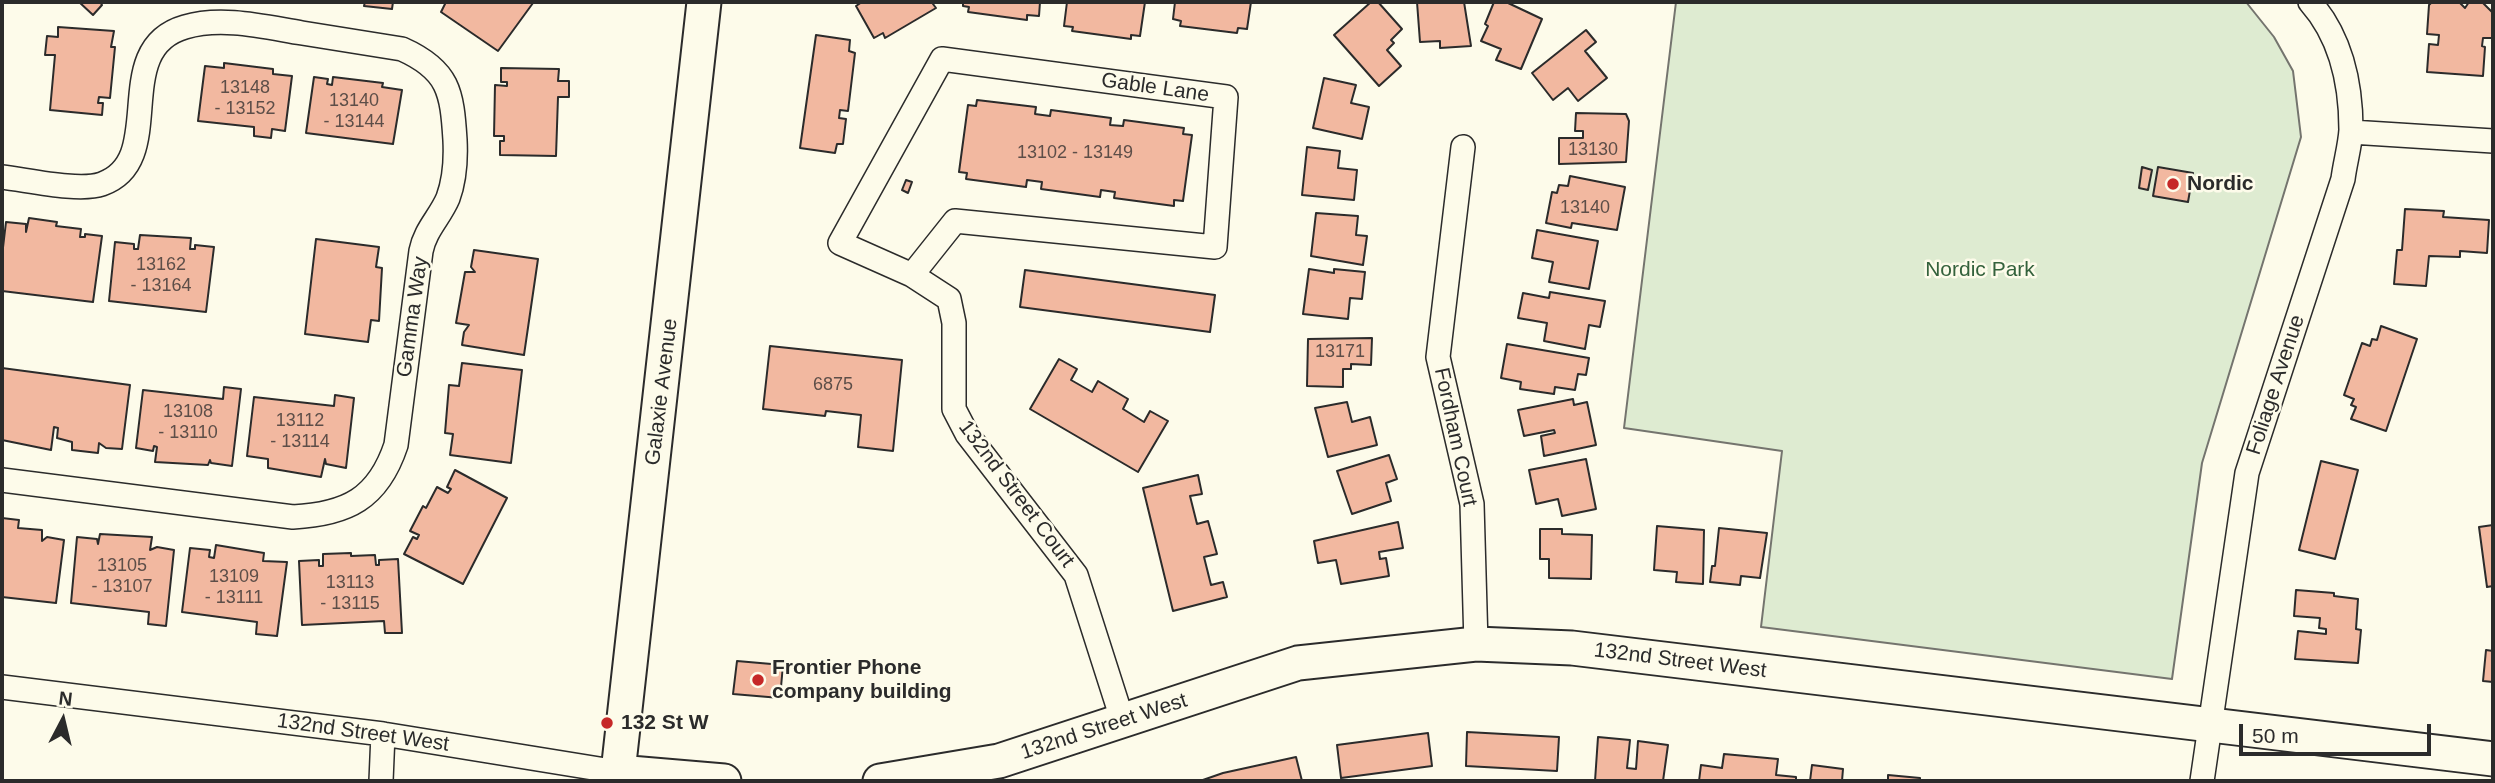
<!DOCTYPE html>
<style>
body{margin:0}
#map{position:relative;width:2495px;height:783px;overflow:hidden;background:#fdfbea;font-family:Helvetica,sans-serif}
canvas{display:block}
.frame{position:absolute;inset:0;border:4px solid #2b2b2b;pointer-events:none}
.north{position:absolute;left:28px;top:685px;width:70px;height:70px;-webkit-text-stroke:5px #fdfbea;paint-order:stroke;rotate:7deg;font-size:19px;font-weight:700;line-height:28px;text-align:center;color:#2b2b2b}
.north::after{content:'';display:block;margin:auto;width:24px;height:32px;background:#2b2b2b;clip-path:polygon(50% 0,100% 100%,50% 72%,0 100%)}
.scale{position:absolute;left:2239px;top:724px;width:192px;height:32px;box-sizing:border-box;border:4px solid #2b2b2b;border-top:0;padding-left:9px;font-size:21px;line-height:24px;white-space:nowrap;color:#2b2b2b;-webkit-text-stroke:5px #fdfbea;paint-order:stroke}
</style>
<div id="map">
<canvas width="2495" height="783"></canvas>
<div class="frame"></div>
<div class="north">N</div>
<div class="scale">50 m</div>
</div>
<script>
const ctx = document.querySelector('canvas').getContext('2d');
ctx.lineJoin = 'round';
function paint(path, color) { ctx.fillStyle = color; ctx.fill(path, 'evenodd'); }
function trace(path, color, width, dash) { ctx.strokeStyle = color; ctx.lineWidth = width; ctx.lineCap = dash ? 'butt' : 'round'; ctx.setLineDash(dash || []); ctx.stroke(path); }
function drawText(font, color, halo, rows, align = 'center') {
  ctx.font = font + ' Helvetica,sans-serif'; ctx.lineWidth = 5; ctx.setLineDash([]); ctx.textBaseline = 'middle'; ctx.strokeStyle = halo; ctx.fillStyle = color; for (const [text, x, y, turn = 0] of rows) {
    ctx.save(); ctx.translate(x, y); ctx.rotate((+turn || 0) * Math.PI / 180); ctx.textAlign = isNaN(turn) ? turn : align; if (halo) ctx.strokeText(text, 0, 0); ctx.fillText(text, 0, 0); ctx.restore();
  }
}
const green = new Path2D(`
 M1676,2H2246L2274,37L2293,71L2301,137L2202,463L2172,679L1761,627L1782,451L1624,428Z`);
paint(green, '#deebd1');
trace(green, '#74746e', 2);
const building = new Path2D(`
 M79,2H100L102,5L93,15Z
 M365,2H393L392,9L364,6Z
 M446,2H530L533,3L498,51L441,12Z
 M862,2H936L933,4L936,8L885,38L883,33L874,38L856,6Z
 M963,2H1040L1039,16L1027,15V20L968,12L969,7L963,6Z
 M1067,2H1145L1140,36L1131,35V39L1072,31L1073,27L1064,26Z
 M1175,2H1251L1247,29L1238,28L1237,33L1180,26L1181,21L1173,19Z
 M1371,2H1378L1402,29L1391,40L1394,43L1387,50L1401,66L1379,86L1334,35Z
 M1417,2H1464L1471,46L1440,48V41L1420,42Z
 M1494,2H1506L1542,19L1521,69L1496,60L1501,49L1481,41L1488,26L1485,24Z
 M2432,2H2459L2465,8L2469,2H2482L2493,13L2492,38H2483L2482,46L2485,47L2483,76L2427,72L2429,44L2438,45L2439,35L2427,34L2429,5Z
 M58,27L114,31L111,47H115L110,98L99,97L98,103H103L102,115L50,110L55,55H45L47,36L58,37Z
 M1586,30L1596,42L1585,51L1607,78L1578,101L1568,88L1553,100L1532,73Z
 M816,35L850,40L849,51L855,53L848,111L840,110L839,118L846,119L843,144H837L835,153L800,148Z
 M224,63L273,69V74L292,76L285,131L272,129L271,138L254,136V127L198,121L205,66L224,68Z
 M501,68L559,69L558,81H569V97H558L556,156L500,155V141H504V136H494L495,85L507,86V82H501Z
 M314,77L328,79L327,84L332,85L333,77L383,83L382,87L402,90L393,144L306,133Z
 M1324,78L1356,85L1351,103L1369,107L1362,139L1313,128Z
 M977,100L1036,107L1035,114L1050,116L1051,110L1111,118L1110,125L1123,126L1124,120L1184,128L1183,134L1192,135L1183,201L1174,200V206L1114,198L1115,192L1101,190L1100,197L1041,189L1042,182L1027,180L1026,187L966,179L967,173L959,172L968,105L976,106Z
 M1576,113L1626,114L1629,121L1626,162L1559,164V138H1583V131H1575Z
 M1307,147L1340,151L1338,168L1357,170L1354,200L1302,195Z
 M2142,167L2152,170L2148,190L2139,188Z
 M2158,167L2193,173L2188,202L2153,196Z
 M1570,176L1625,187L1617,230L1572,223L1571,228L1546,223L1552,192L1557,193L1559,185L1568,186Z
 M906,180L912,182L908,193L902,190Z
 M2405,209L2444,211L2443,217L2489,220L2487,253L2460,251V257L2429,256L2426,286L2394,284L2397,250H2402Z
 M1316,213L1358,216L1356,235L1367,236L1363,265L1311,256Z
 M29,218L57,222L56,226L81,229L80,237H85V234L102,236L93,302L2,291V256L6,222L26,224V232Z
 M1537,230L1598,241L1589,289L1549,282L1553,262L1532,258Z
 M140,235L191,238L190,249H195V245L214,247L206,312L109,301L115,242L134,244V249H138Z
 M316,239L379,247L376,267L382,268L379,321L371,320L368,342L305,334Z
 M474,250L538,259L524,355L462,345L464,332L469,325L456,323L465,272H475L471,267Z
 M1309,269L1334,273V269L1365,272L1362,299L1350,298L1348,319L1303,314Z
 M1025,270L1215,295L1210,332L1020,307Z
 M1550,292L1605,301L1600,327L1589,325L1585,349L1544,341L1547,323L1518,318L1523,293L1549,298Z
 M2381,326L2417,339L2386,431L2351,419L2356,407L2351,405L2354,399L2344,395L2362,343L2370,346L2372,339L2377,340Z
 M1372,338L1371,365L1351,364V369H1343V387L1307,386L1308,339Z
 M1507,344L1589,358L1586,375L1578,374L1575,390L1555,387L1554,394L1520,389L1521,382L1501,378Z
 M770,346L902,360L893,451L858,447L861,415L826,411L825,416L763,409Z
 M1059,359L1077,369L1071,380L1092,392L1098,381L1128,399L1123,409L1144,422L1150,411L1168,421L1138,472L1030,409Z
 M462,363L522,370L511,463L450,455L453,434L445,433L449,385L459,386Z
 M2,368L130,385L122,449L106,448L99,443L98,453L72,450V442L57,438L58,428L54,427L51,450L2,440Z
 M224,387L241,389L232,466L211,463L210,460L208,465L155,462L157,447L154,446L153,451L136,448L143,390L223,399Z
 M335,395L354,398L346,468L326,464L325,459L321,477L268,468V459L247,456L254,397L334,406Z
 M1573,399L1574,405L1587,402L1596,445L1544,456L1541,436L1555,433L1554,430L1524,436L1518,410Z
 M1347,402L1352,422L1370,417L1377,445L1328,457L1315,408Z
 M1389,455L1397,479L1386,483L1391,501L1352,514L1337,471Z
 M1586,459L1596,509L1562,516L1558,499L1536,504L1529,470Z
 M2321,461L2358,470L2335,559L2299,550Z
 M455,470L507,498L463,584L404,554L413,537L417,539L419,535L410,531L423,506L426,508L437,487L448,493L451,489L447,487Z
 M1198,475L1202,494L1190,496L1197,524L1208,521L1217,554L1204,557L1211,585L1223,582L1227,597L1173,611L1143,488Z
 M2,518L19,520L18,528L42,530V541L47,537L64,540L56,603L2,597Z
 M1398,522L1403,548L1379,552L1380,559L1386,558L1389,576L1341,584L1336,560L1318,563L1314,541Z
 M2493,525V586L2487,587L2479,527Z
 M1657,526L1704,530L1703,584L1676,582L1677,572L1654,570Z
 M1719,528L1767,533L1760,578L1741,576L1740,585L1710,582L1712,566H1715Z
 M1540,529H1562V534L1592,535L1591,579L1549,578V559H1540Z
 M100,534L152,537L150,550L157,547L174,550L166,626L148,624L149,612L71,603L77,537L97,539L98,544Z
 M216,545L264,553L263,561L287,562L277,636L256,634L257,622L182,612L190,548L210,550L209,557L214,558Z
 M351,553V556L375,555L376,565H379V560L398,559L402,633H385L384,621L302,625L299,561L319,560V566H323V554Z
 M2296,590L2334,593V596L2358,599L2356,629L2361,630L2358,663L2295,659L2298,631L2326,634V629L2319,628L2320,618L2294,616Z
 M2486,650L2493,651V682L2483,681Z
 M737,661L783,665L780,698L733,694Z
 M1467,732L1559,737L1557,771L1466,766Z
 M1428,733L1432,766L1341,778L1337,745Z
 M1598,737L1630,740L1627,768L1636,769L1638,741L1668,745L1663,781H1595Z
 M1724,754L1778,759L1776,775L1796,777V781H1699L1701,765L1722,768Z
 M1296,757L1302,781H1200L1223,773Z
 M1812,765L1843,769L1842,781H1810Z
 M1888,775L1920,778V781H1888Z`);
paint(building, '#f2b8a0');
trace(building, '#2b2b2b', 2);
const street = new Path2D(`
 M2351,132L2493,141
 M1463,147L1438,357L1472,504L1476,644
 M2,177C28,180 79,192 102,184C170,160 108,49 185,27C222,16 265,27 302,33C335,38 369,44 402,49C449,70 452,92 455,140C456,160 455,179 448,198C440,217 425,230 421,251L396,445C378,499 347,514 293,517L2,480
 M912,275L955,221L1215,247L1226,97L942,59L840,243L912,275L949,299L954,323V409L967,434L1076,575L1123,722
 M2,687L383,734L618,772
 M381,781L383,734
 M2202,781L2247,473L2343,179C2345,163 2350,146 2351,130C2351,83 2341,37 2310,2`);
const secondary = new Path2D(`
 M618,772L724,781
 M617,781L704,2
 M880,781L999,761L1298,663L1476,644L1572,648L2493,759`);
trace(street, '#2b2b2b', 26);
trace(secondary, '#2b2b2b', 37);
trace(street, '#fdfbea', 23);
trace(secondary, '#fdfbea', 33);
for (const [x, y, r, color] of [
 [2173,184,7,"#c62828"],
 [758,680,7,"#c62828"],
 [607,723,7,"#c62828"]
]) { const dot = new Path2D(); dot.arc(x, y, r, 0, 2 * Math.PI); ctx.fillStyle = color; ctx.fill(dot); trace(dot, '#fdfbea', 2.5); }
drawText('18px', '#5d4e48', null, [
 ["13148",245,88],
 ["- 13152",245,109],
 ["13140",354,101],
 ["- 13144",354,122],
 ["13130",1593,150],
 ["13102 - 13149",1075,153],
 ["13140",1585,208],
 ["13162",161,265],
 ["- 13164",161,286],
 ["13171",1340,352],
 ["6875",833,385],
 ["13108",188,412],
 ["- 13110",188,433],
 ["13112",300,421],
 ["- 13114",300,442],
 ["13105",122,566],
 ["- 13107",122,587],
 ["13109",234,577],
 ["- 13111",234,598],
 ["13113",350,583],
 ["- 13115",350,604]
]);
drawText('21px', '#2b2b2b', '#fdfbea', [
 ["Gable Lane",1155,88,8],
 ["Gamma Way",413,317,-82],
 ["Foliage Avenue",2276,385,-72],
 ["Galaxie Avenue",662,392,-83],
 ["Fordham Court",1455,437,78],
 ["132nd Street Court",1016,494,53],
 ["132nd Street West",1680,661,7],
 ["132nd Street West",1104,727,-18],
 ["132nd Street West",363,733,8]
]);
drawText('bold 21px', '#2b2b2b', '#fdfbea', [
 ["Nordic",2187,184],
 ["Frontier Phone",772,668],
 ["company building",772,692],
 ["132 St W",621,723]
], 'left');
drawText('21px', '#34623c', '#fdfbea', [
 ["Nordic Park",1980,270]
]);
</script>
